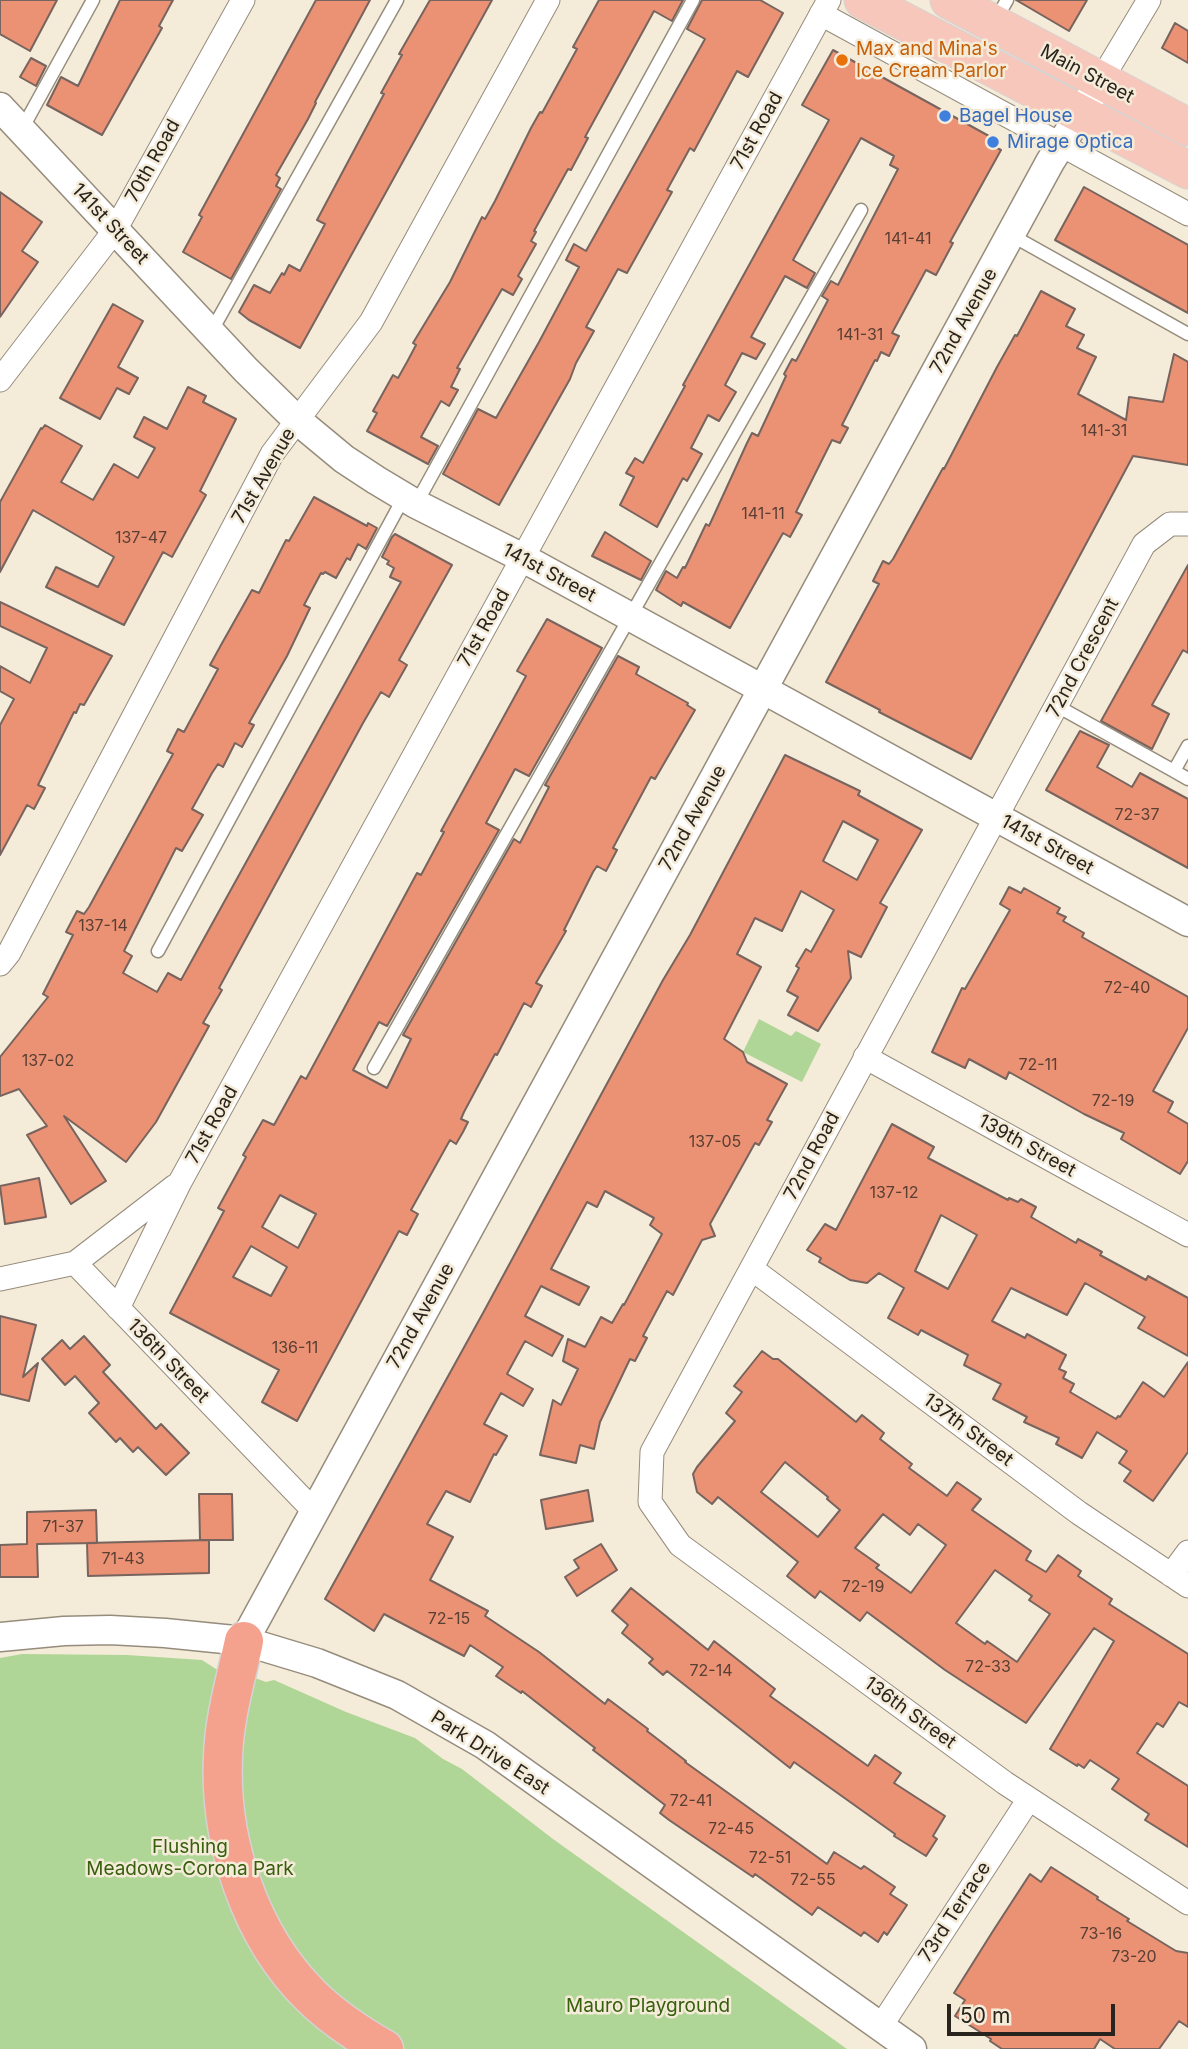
<!DOCTYPE html>
<style>
body{margin:0}
#map{position:relative;width:1188px;height:2049px;overflow:hidden;background:#f5ebd9;font-family:Inter,sans-serif}
canvas{display:block}
.scale{position:absolute;left:947px;top:2004px;width:168px;height:32px;box-sizing:border-box;border:4px solid #28241d;border-top:0;padding-left:9px;font-size:21px;line-height:24px;white-space:nowrap;color:#28241d;-webkit-text-stroke:5px #f5ebd9;paint-order:stroke}
</style>
<div id="map">
<canvas width="1188" height="2049"></canvas>
<div class="scale">50 m</div>
</div>
<script>
const ctx = document.querySelector('canvas').getContext('2d');
ctx.lineJoin = 'round';
function paint(path, color) { ctx.fillStyle = color; ctx.fill(path, 'evenodd'); }
function trace(path, color, width, dash) { ctx.strokeStyle = color; ctx.lineWidth = width; ctx.lineCap = dash ? 'butt' : 'round'; ctx.setLineDash(dash || []); ctx.stroke(path); }
function drawText(font, color, halo, rows, align = 'center') {
  ctx.font = font + ' Inter,sans-serif'; ctx.lineWidth = 5; ctx.setLineDash([]); ctx.textBaseline = 'middle'; ctx.strokeStyle = halo; ctx.fillStyle = color; for (const [text, x, y, turn = 0] of rows) {
    ctx.save(); ctx.translate(x, y); ctx.rotate((+turn || 0) * Math.PI / 180); ctx.textAlign = isNaN(turn) ? turn : align; if (halo) ctx.strokeText(text, 0, 0); ctx.fillText(text, 0, 0); ctx.restore();
  }
}
paint(new Path2D(`
 M759,1019L791,1036L796,1031L821,1044L802,1082L743,1052Z
 M22,1654L127,1655L202,1660L216,1669L236,1671L266,1682L274,1680L346,1712L415,1738L443,1759L462,1769L553,1839L847,2049H0V1658Z`), '#afd696');
const building = new Path2D(`
 M0,0H57L30,51L0,34Z
 M120,0H173L159,26L162,28L102,135L47,105L61,77L78,86Z
 M316,0H370L315,102L316,103L308,119L276,175L280,178L276,186L281,189L231,279L183,252L202,217L199,215Z
 M430,0H492L300,348L249,320L239,312L254,285L270,293L282,273L284,275L289,265L300,271L325,224L317,220L384,94L381,93L402,55L399,54Z
 M599,0H683L672,21L654,11L585,137L588,138L571,170L568,169L534,231L536,232L531,241L536,244L518,276L522,279L513,295L502,289L457,368L460,369L451,387L458,390L449,406L441,401L421,437L438,446L428,464L367,431L377,413L373,411L393,375L398,378L407,362L416,345L413,343L450,282L482,217L485,219L495,201L531,128L540,112L542,113L577,49L573,47Z
 M702,0H760L783,13L748,77L737,71L694,151L690,148L667,190L672,192L627,273L618,269L586,327L594,331L576,363L570,379L499,505L443,474L478,409L496,418L539,342L578,269L579,267L566,260L574,244L586,251L705,39L687,29Z
 M1016,0H1087L1069,31Z
 M1175,23L1188,31V63L1162,48Z
 M833,50L998,141L995,147L1001,150L950,242L953,243L936,275L926,270L892,333L899,336L889,356L881,352L877,361L875,360L842,425L848,428L840,443L832,440L796,512L802,515L790,537L783,533L730,628L683,602L681,606L656,590L666,571L677,578L683,567L685,568L706,524L709,526L747,443L752,433L758,436L786,376L784,374L792,359L796,361L828,300L822,296L831,281L838,285L898,169L890,165L894,156L861,138L793,260L815,273L807,288L785,276L751,337L765,344L756,359L742,353L725,385L736,392L719,421L708,415L691,448L702,454L687,481L683,478L657,527L620,505L634,477L626,473L635,458L643,463L685,386L683,385L829,120L802,105Z
 M31,58L46,66L36,86L20,77Z
 M1084,187L1188,245V313L1055,240Z
 M0,192L42,222L22,251L38,262L0,317Z
 M1041,291L1075,309L1066,326L1084,335L1077,348L1096,357L1078,394L1126,420L1129,397L1163,402L1174,354L1188,362V465L1133,456L971,759L879,712L880,710L826,682L879,584L873,581L883,561L889,564L893,559L943,468L944,469L997,367L1015,335L1017,336Z
 M113,304L143,321L118,367L138,378L129,394L117,388L100,419L60,398Z
 M188,387L206,396L203,402L236,419L200,491L206,495L172,557L163,552L124,625L46,587L56,567L98,587L114,557L33,510L0,572V502L41,428L42,429L45,425L82,446L61,482L93,500L114,464L138,478L155,448L134,437L144,417L167,429Z
 M314,497L367,526L368,523L377,528L366,549L358,544L350,560L347,558L336,578L325,572L323,574L321,573L304,605L310,608L287,656L249,723L254,725L242,747L235,743L223,767L218,764L212,773L192,809L203,815L182,851L176,848L134,931L124,951L132,956L123,973L157,992L168,973L181,980L401,582L390,577L394,568L387,564L389,561L382,557L392,537L395,534L452,565L399,660L407,665L389,697L381,692L363,723L219,988L222,990L203,1023L209,1026L156,1122L126,1162L64,1116L106,1181L71,1204L27,1135L47,1126L19,1089L0,1096V1057L48,997L43,994L73,935L66,932L77,911L84,914L89,907L173,754L167,751L178,729L184,732L218,669L210,665L221,645L252,590L259,593L286,540L289,541Z
 M605,532L651,561L641,580L592,556Z
 M1188,565V653L1183,650L1152,705L1169,714L1152,749L1101,721Z
 M0,602L112,656L84,705L80,704L76,713L74,712L38,785L45,788L34,809L27,805L0,855V725L14,699L0,691V666L30,683L47,648L0,626Z
 M547,619L602,648L529,776L515,769L486,823L499,830L387,1026L379,1022L353,1070L387,1088L411,1039L403,1035L514,839L520,843L549,787L545,785L618,656L639,667L636,674L688,703L687,705L695,710L655,779L651,777L613,848L617,850L606,871L597,866L593,872L564,930L566,931L536,983L542,986L531,1007L524,1003L497,1055L495,1054L464,1112L461,1119L468,1122L463,1132L456,1144L450,1140L411,1210L418,1214L407,1235L399,1231L297,1421L262,1402L279,1370L170,1313L224,1211L218,1208L246,1157L243,1155L263,1120L274,1125L301,1076L306,1079L417,873L421,875L444,832L441,831L526,676L517,671ZM280,1195L316,1214L298,1248L262,1227ZM251,1246L287,1267L271,1296L233,1277Z
 M1080,731L1109,745L1097,767L1132,787L1140,773L1188,799V868L1046,790Z
 M785,755L860,791L858,795L922,830L880,903L887,907L861,957L848,951L851,978L818,1031L788,1015L798,997L787,991L799,968L796,966L806,949L811,952L834,910L801,891L782,931L755,918L737,954L761,967L724,1039L743,1052L747,1062L787,1084L767,1120L772,1122L759,1145L755,1143L710,1224L715,1236L702,1240L673,1295L667,1291L643,1336L647,1338L635,1361L630,1359L600,1422L594,1449L580,1445L576,1463L540,1455L553,1400L561,1405L578,1369L563,1361L568,1339L585,1347L601,1317L612,1323L623,1304L624,1305L662,1234L650,1225L654,1218L605,1191L597,1207L587,1202L551,1269L589,1287L579,1305L541,1286L525,1316L563,1336L552,1356L525,1341L507,1374L533,1389L523,1406L501,1393L484,1424L507,1436L496,1455L494,1454L470,1502L446,1491L427,1524L453,1537L430,1580L488,1611L485,1616L539,1652L605,1704L608,1699L648,1729L647,1731L686,1761L685,1762L827,1864L834,1852L861,1869L864,1866L895,1887L890,1894L907,1905L887,1935L884,1932L878,1942L864,1932L861,1936L818,1907L812,1915L755,1874L753,1877L669,1820L660,1813L665,1805L593,1750L595,1748L522,1691L521,1693L496,1676L503,1667L470,1645L464,1656L384,1614L374,1631L325,1599L483,1313L663,980L690,935ZM843,821L878,840L857,880L823,861Z
 M1009,887L1021,893L1024,888L1060,908L1057,913L1066,917L1063,921L1084,933L1082,937L1188,997V1028L1153,1091L1173,1102L1168,1112L1188,1124V1161L1180,1174L1121,1139L1124,1133L1084,1114L1009,1072L1006,1079L969,1059L965,1068L932,1052L962,988L965,989L1010,910L1000,904Z
 M892,1124L934,1147L928,1158L1008,1200L1009,1198L1018,1202L1021,1199L1036,1207L1031,1217L1076,1243L1078,1239L1102,1252L1100,1255L1146,1280L1148,1276L1188,1298V1356L1138,1328L1145,1317L1085,1283L1067,1315L1011,1288L992,1321L1025,1338L1027,1334L1066,1355L1059,1369L1066,1372L1063,1378L1074,1384L1070,1392L1116,1419L1118,1416L1120,1417L1143,1382L1164,1397L1188,1362V1452L1153,1501L1124,1481L1131,1471L1119,1463L1127,1451L1097,1432L1082,1458L1056,1444L1059,1438L1024,1422L1027,1417L993,1399L1001,1384L964,1365L968,1355L921,1330L918,1335L888,1318L904,1288L879,1273L867,1283L850,1280L819,1262L821,1258L807,1250L825,1224L836,1230ZM941,1215L977,1235L948,1289L915,1271Z
 M39,1178L46,1217L5,1224L0,1186Z
 M0,1316L36,1325L23,1377L38,1363L29,1401L0,1394Z
 M84,1336L110,1365L103,1372L156,1429L161,1424L189,1453L166,1475L138,1447L133,1452L120,1438L116,1442L89,1413L99,1403L75,1376L65,1385L42,1359L62,1340L70,1349Z
 M762,1351L773,1359H778L856,1422L862,1415L884,1433L880,1439L912,1464L909,1468L947,1496L957,1482L981,1499L972,1510L1031,1551L1026,1560L1046,1572L1058,1555L1081,1571L1078,1576L1112,1599L1109,1604L1188,1654V1707L1179,1702L1163,1727L1157,1723L1137,1753L1188,1786V1847L1145,1820L1149,1814L1112,1789L1119,1779L1090,1760L1084,1768L1078,1764L1077,1766L1050,1749L1114,1641L1094,1628L1026,1723L945,1670L867,1612L860,1621L820,1591L815,1598L787,1576L798,1562L718,1497L712,1504L697,1492L693,1474L697,1467L735,1421L726,1413L742,1392L734,1386ZM785,1462L828,1497L827,1499L840,1510L818,1537L761,1492ZM883,1514L910,1535L918,1524L946,1545L911,1593L876,1568L879,1565L855,1548ZM995,1570L1032,1596L1029,1600L1050,1614L1017,1662L987,1641L985,1644L956,1623Z
 M588,1490L593,1521L546,1529L541,1500Z
 M199,1494H232L233,1540H200Z
 M96,1510L97,1543L37,1544L38,1577H0V1545L27,1544V1512Z
 M209,1540V1573L88,1576L87,1543Z
 M601,1544L617,1570L577,1596L565,1577L579,1568L574,1560Z
 M631,1588L708,1650L714,1641L775,1689L770,1696L868,1766L875,1755L901,1773L894,1783L945,1816L933,1836L937,1839L926,1856L894,1836L895,1834L794,1762L790,1768L667,1671L663,1675L649,1663L653,1659L622,1633L628,1625L612,1611Z
 M1051,1867L1098,1897L1097,1899L1129,1919L1127,1921L1176,1951L1188,1953V2027L1179,2021L1159,2049H1115L1100,2039L1094,2049H1002L990,2041L991,2039L955,2016L965,2000L954,1993L993,1931L1030,1874L1041,1882Z`);
paint(building, '#eb9174');
trace(building, '#77645e', 2);
const service = new Path2D(`
 M995,21L1007,0
 M22,129L93,0
 M1011,235L1188,334
 M211,332L397,0
 M416,504L693,0
 M1057,706L1174,771L1188,746
 M1174,771L1188,779
 M158,951L404,497
 M374,1068L861,210`);
const minor = new Path2D(`
 M821,14L1188,214
 M1100,82L1149,0
 M0,380L115,230L243,0
 M1188,524H1170L1144,544L652,1452L650,1502L680,1545L1005,1783L1188,1903
 M0,964L9,953L272,454L371,322L548,0
 M865,1057L1188,1235
 M75,1263L175,1186
 M752,1269L1079,1513L1188,1586
 M0,1279L75,1263L315,1512
 M118,1308L180,1182L829,0
 M1171,1575L1188,1552
 M881,2026L1029,1799`);
const tertiary = new Path2D(`
 M0,107L246,370L297,420L344,459L376,480L416,504L523,558L1188,922
 M0,1637L64,1631L110,1630L165,1633L244,1641L317,1663L397,1695L485,1745L912,2049
 M244,1641L1050,162L1100,82`);
const primary = new Path2D(`
 M863,0L1188,170
 M949,0L1188,127`);
const motorway = new Path2D(`
 M244,1641C236,1679 224,1718 223,1757C219,1841 250,1936 311,1996C333,2018 358,2034 384,2049`);
trace(service, '#968c7c', 15);
trace(minor, '#968c7c', 25);
trace(tertiary, '#968c7c', 31);
trace(primary, '#d4d3d2', 39);
trace(motorway, '#d4d3d2', 41);
trace(service, '#fff', 12);
trace(minor, '#fff', 23);
trace(tertiary, '#fff', 28);
trace(primary, '#f8c7bb', 37);
trace(motorway, '#f4a28e', 38);
for (const [x, y, r, color] of [
 [842,60,7,"#e8710a"],
 [945,116,7,"#3f7fe0"],
 [993,142,7,"#3f7fe0"]
]) { const dot = new Path2D(); dot.arc(x, y, r, 0, 2 * Math.PI); ctx.fillStyle = color; ctx.fill(dot); trace(dot, '#f5ebd9', 2.5); }
drawText('16px', '#593f33', null, [
 ["141-41",908,239],
 ["141-31",860,335],
 ["141-31",1104,431],
 ["141-11",763,514],
 ["137-47",141,538],
 ["72-37",1137,815],
 ["137-14",103,926],
 ["72-40",1127,988],
 ["137-02",48,1061],
 ["72-11",1038,1065],
 ["72-19",1113,1101],
 ["137-05",715,1142],
 ["137-12",894,1193],
 ["136-11",295,1348],
 ["71-37",63,1527],
 ["71-43",123,1559],
 ["72-19",863,1587],
 ["72-15",449,1619],
 ["72-33",988,1667],
 ["72-14",711,1671],
 ["72-41",691,1801],
 ["72-45",731,1829],
 ["72-51",770,1858],
 ["72-55",813,1880],
 ["73-16",1101,1934],
 ["73-20",1134,1957]
]);
drawText('19px', '#c56008', '#f5ebd9', [
 ["Max and Mina's",856,49],
 ["Ice Cream Parlor",856,71]
], 'left');
drawText('19px', '#28241d', '#f5ebd9', [
 ["Main Street",1087,74,28],
 ["71st Road",757,131,-61],
 ["70th Road",153,161,-61],
 ["141st Street",110,224,47],
 ["72nd Avenue",964,321,-61],
 ["71st Avenue",264,476,-60],
 ["141st Street",549,573,28],
 ["71st Road",484,628,-61],
 ["72nd Crescent",1083,658,-62],
 ["72nd Avenue",693,818,-61],
 ["141st Street",1047,845,29],
 ["71st Road",212,1125,-61],
 ["139th Street",1027,1146,29],
 ["72nd Road",812,1156,-62],
 ["72nd Avenue",421,1316,-61],
 ["136th Street",168,1361,46],
 ["137th Street",968,1430,37],
 ["136th Street",910,1713,36],
 ["Park Drive East",490,1753,33],
 ["73rd Terrace",955,1912,-57]
]);
drawText('19px', '#366cbe', '#f5ebd9', [
 ["Bagel House",959,116],
 ["Mirage Optica",1007,142]
], 'left');
drawText('19px', '#36600d', '#f5ebd9', [
 ["Flushing",190,1847],
 ["Meadows-Corona Park",190,1869],
 ["Mauro Playground",648,2006]
]);
</script>
